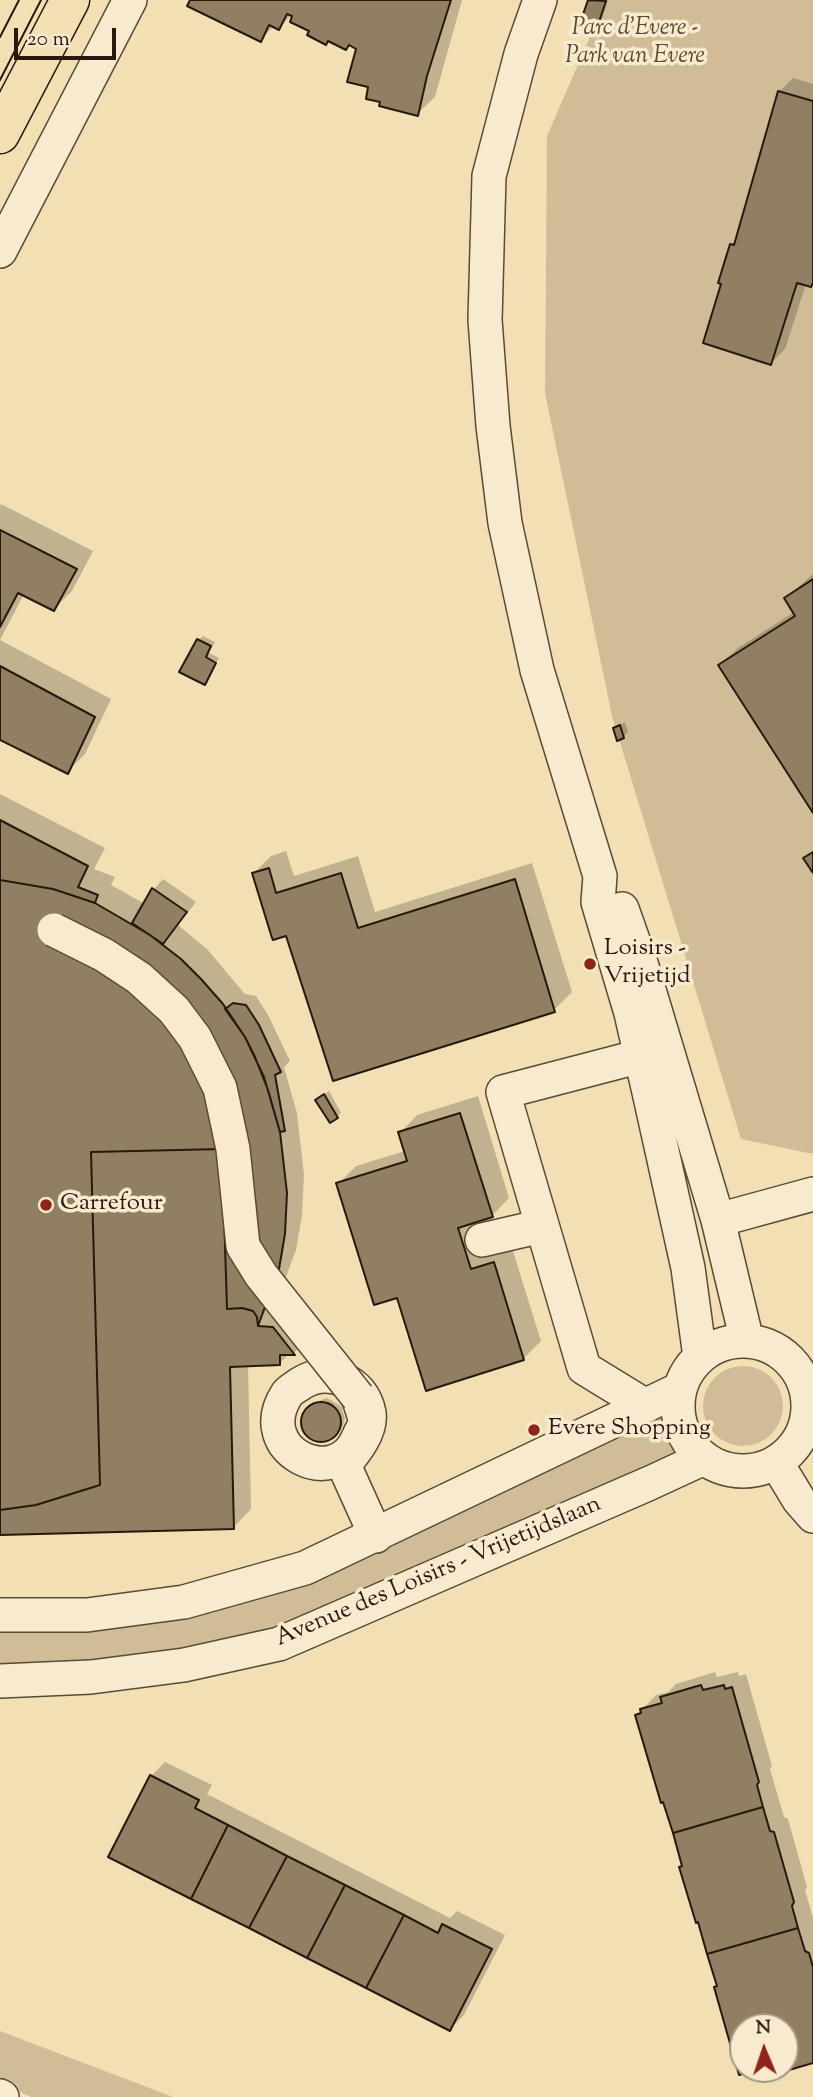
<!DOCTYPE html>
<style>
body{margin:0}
#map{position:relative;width:813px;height:2097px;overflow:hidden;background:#f2dfb3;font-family:"Sorts Mill Goudy",serif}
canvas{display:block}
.north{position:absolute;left:729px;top:2013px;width:70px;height:70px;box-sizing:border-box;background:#f7eace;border:2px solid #a49681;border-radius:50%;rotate:358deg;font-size:19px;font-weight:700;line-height:28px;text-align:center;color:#28180d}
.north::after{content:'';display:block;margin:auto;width:24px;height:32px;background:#8f2418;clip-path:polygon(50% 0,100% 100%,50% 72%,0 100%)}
.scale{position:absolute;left:14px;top:28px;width:102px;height:32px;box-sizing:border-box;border:4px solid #28180d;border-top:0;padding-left:9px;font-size:21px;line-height:24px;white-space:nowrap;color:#28180d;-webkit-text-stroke:5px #f7eace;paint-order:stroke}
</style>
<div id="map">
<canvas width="813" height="2097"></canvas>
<div class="north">N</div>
<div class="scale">20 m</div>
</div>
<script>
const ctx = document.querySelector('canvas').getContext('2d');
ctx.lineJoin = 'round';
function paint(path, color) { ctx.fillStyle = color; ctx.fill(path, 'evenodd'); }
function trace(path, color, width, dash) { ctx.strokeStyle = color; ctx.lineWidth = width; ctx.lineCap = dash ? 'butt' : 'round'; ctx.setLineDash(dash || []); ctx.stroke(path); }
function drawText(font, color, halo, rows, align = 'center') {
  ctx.font = font + ' "Sorts Mill Goudy",serif'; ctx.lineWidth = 7; ctx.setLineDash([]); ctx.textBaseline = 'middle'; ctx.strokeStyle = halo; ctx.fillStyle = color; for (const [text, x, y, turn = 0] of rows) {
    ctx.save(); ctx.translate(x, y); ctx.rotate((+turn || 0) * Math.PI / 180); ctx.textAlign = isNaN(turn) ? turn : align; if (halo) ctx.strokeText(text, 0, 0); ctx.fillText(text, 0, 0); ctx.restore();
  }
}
paint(new Path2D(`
 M606,0H813V1154L741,1139L612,716L545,393L547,136Z
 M703 1406a40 40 0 1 1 80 0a40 40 0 1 1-80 0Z
 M663,1414L680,1457L342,1609L204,1650L0,1670V1628L203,1610Z
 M0,2031L173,2097H31L0,2082Z`), '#d0bd97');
paint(new Path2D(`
 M192,0H462L435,97L417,114L382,101L370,86L358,48L312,30L297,9L279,28L274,26L260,40Z
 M590,0H608L601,22L597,26L583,22Z
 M793,78L813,84V283L811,286L806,284L785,349L771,363L723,283L731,245L737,239L779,92Z
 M1,504L93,551L72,591L54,609L24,594L0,640L111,699L85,754L67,772L0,738V506Z
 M813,574V809L720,665L738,648L794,612L786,598Z
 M203,636L215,642L209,653L219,658L204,683L199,640Z
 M625,722L628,732L623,737L615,728Z
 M0,794L105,848L94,869L115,877L111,885L145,904L154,889L163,879L196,902L178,925L207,949L245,994L256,996L268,1015L290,1061L284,1067L297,1113L304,1175L302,1215L296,1250L274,1309L311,1336L294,1353H290L279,1364H248L251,1509L234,1527L0,1534Z
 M286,851L294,876L358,856L375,912L532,863L572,992L554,1010L287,934L254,873L271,856Z
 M329,1091L341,1113L337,1117L322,1096Z
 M478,1096L509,1198L492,1216L478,1220L488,1253L511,1245L541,1341L523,1359L399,1296L338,1184L356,1166L405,1151L400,1133L417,1115Z
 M327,1398L341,1406L345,1418L343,1426L332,1438L321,1440L308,1434L303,1421L308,1409L313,1403Z
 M715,1672L717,1677L738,1672L739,1676L746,1674L772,1766L770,1769L784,1817L788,1819L807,1887L805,1890L813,1918V2061L770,2074L769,2069H785V2027H743V2069H764L741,2073L684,1865L637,1715L656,1695L668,1692L676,1684Z
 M165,1762L212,1785L207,1794L450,1918L457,1911L505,1935L464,2015L450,2029L151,1776Z`), '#0003');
const building = new Path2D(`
 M190,0H451L427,76L418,116L379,106L380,102L366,99L368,87L347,82L356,49L349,45L346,50L328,41L326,45L307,35L309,31L290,22L292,16L287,14L279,30L269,25L261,42L187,6Z
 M588,0L606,1L597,28L580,23Z
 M778,91L813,101V283L811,287L797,283L771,365L703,343L721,284L718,283L730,244L734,245Z
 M0,530L77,569L54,611L18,593L0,627Z
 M813,579V813L718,665L795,616L784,598Z
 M197,639L211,646L206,657L216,663L205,685L179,672Z
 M0,666L95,717L68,774L0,740Z
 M620,725L624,738L617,741L613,728Z
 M0,820L88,866L78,887L98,895L95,903L53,889L0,880Z
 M813,852V873L803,858Z
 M269,868L276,893L341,873L358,928L515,879L555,1012L333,1081L286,936L273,940L272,938L252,873Z
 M0,880L53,889L95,903L150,935L181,959L201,979L223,1004L245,1037L264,1077L280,1132L287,1193L285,1234L279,1269L258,1326L257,1317L253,1311L242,1308L227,1309L222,1149L91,1152L100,1485L36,1505L0,1510Z
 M152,888L187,912L163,944L132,923Z
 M233,1003L246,1005L259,1025L281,1072L275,1075L285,1131L280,1132L268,1090L255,1057L245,1037L225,1009Z
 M324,1094L338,1118L330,1123L315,1100Z
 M460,1113L493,1217L458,1228L471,1269L494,1262L524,1360L426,1391L397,1298L374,1305L336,1183L407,1161L398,1132Z
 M222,1149L227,1309L242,1308L253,1311L257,1317L258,1326L273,1327L295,1355H280V1365L230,1367L234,1529L0,1535V1510L36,1505L100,1485L91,1152Z
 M301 1422a20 20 0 1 1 40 0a20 20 0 1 1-40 0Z
 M701,1685L703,1690L724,1685L725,1689L732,1687L759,1782L757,1785L763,1807L673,1833L663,1802L661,1803L635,1715L641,1713L640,1709L662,1703L660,1697Z
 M150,1775L199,1800L195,1808L228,1825L191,1899L108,1857Z
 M763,1807L770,1831L774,1832L794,1902L792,1906L798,1928L707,1954L698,1922L696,1923L679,1867L682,1866L673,1833Z
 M228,1825L287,1856L249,1928L191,1899Z
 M287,1856L345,1885L307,1958L249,1928Z
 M345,1885L404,1915L366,1988L307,1958Z
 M404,1915L438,1933L442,1924L492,1949L450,2031L366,1988Z
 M798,1928L805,1951L809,1953L813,1967V2063L769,2076L767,2070L746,2076V2073L739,2075L714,1987L717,1986L707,1954ZM743,2027H785V2069H743Z`);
paint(building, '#917f63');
trace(building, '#28180d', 2);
const minor = new Path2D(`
 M540,0L521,54L489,176L485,320L493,426L505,523L537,670L600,876L598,902L631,1013L651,1101L688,1268L700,1357
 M0,251L130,0
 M622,909L640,960L718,1220L747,1341
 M641,1056L503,1092L584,1368L646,1406
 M718,1220L813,1194
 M482,1240L542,1226
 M678 1406a65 65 0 1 1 130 0a65 65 0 1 1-130 0Z
 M358,1397C360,1404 365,1415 365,1423C364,1427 360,1433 358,1438C336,1492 250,1451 287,1394C290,1390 296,1387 300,1384C327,1366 363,1380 369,1413C372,1431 355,1452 344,1465L376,1536
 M776,1462L799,1500L813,1516
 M0,1615H87L184,1602L305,1568L680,1389
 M0,1681L91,1677L184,1665L279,1644L650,1483L704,1458
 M0,2096L2,2097`);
const major = new Path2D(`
 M0,134L70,0`);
trace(minor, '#5a4a36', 36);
trace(major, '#28180d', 41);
trace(minor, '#f7eace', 33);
trace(major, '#f2dfb3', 38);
trace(new Path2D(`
 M0,37L19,0
 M0,80L41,0`), '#28180d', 2);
const minorBridge = new Path2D(`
 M54,930L104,955L139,978L174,1010L195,1038L220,1088L233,1149L243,1246L261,1275L358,1397`);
trace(minorBridge, '#5a4a36', 36, []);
trace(minorBridge, '#f7eace', 33);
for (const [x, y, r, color] of [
 [590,964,7,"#8f2418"],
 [46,1205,7,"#8f2418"],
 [534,1430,7,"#8f2418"]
]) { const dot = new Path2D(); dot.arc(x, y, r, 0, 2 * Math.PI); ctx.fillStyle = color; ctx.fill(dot); trace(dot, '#f7eace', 2.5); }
drawText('italic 24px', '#5a4a36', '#f7eace', [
 ["Parc d'Evere -",635,30],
 ["Park van Evere",635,58]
]);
drawText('24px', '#28180d', '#f7eace', [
 ["Loisirs -",604,950],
 ["Vrijetijd",604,978],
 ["Carrefour",60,1205],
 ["Evere Shopping",548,1430]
], 'left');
drawText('24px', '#28180d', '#f7eace', [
 ["Avenue des Loisirs - Vrijetijdslaan",439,1573,-23]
]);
</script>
